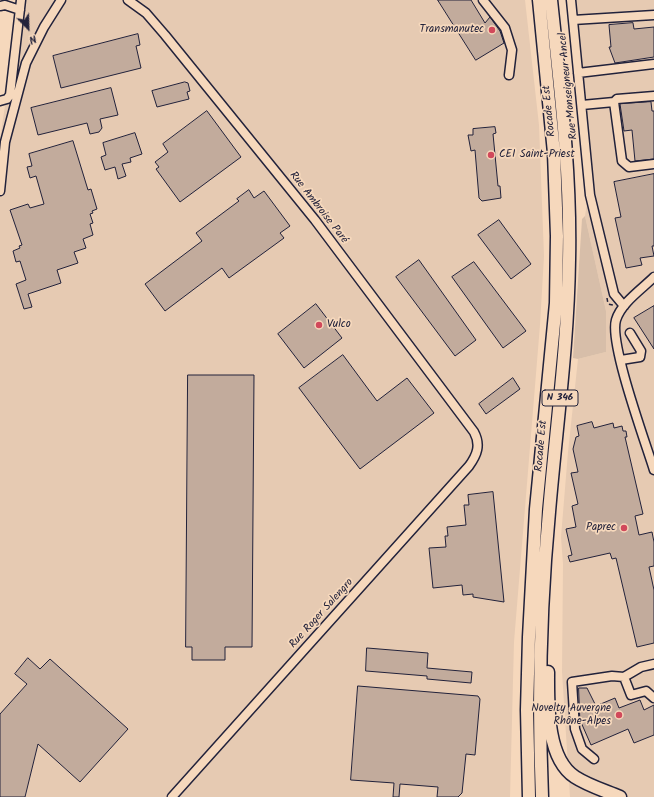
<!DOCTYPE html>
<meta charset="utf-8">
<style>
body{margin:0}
#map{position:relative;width:654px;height:797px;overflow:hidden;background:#f6d8bc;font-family:Kalam,sans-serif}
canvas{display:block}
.north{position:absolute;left:8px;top:8px;width:40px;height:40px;-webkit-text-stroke:3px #f6d8bc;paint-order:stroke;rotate:157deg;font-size:11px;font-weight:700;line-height:16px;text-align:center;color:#22223b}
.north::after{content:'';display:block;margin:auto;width:14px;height:18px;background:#22223b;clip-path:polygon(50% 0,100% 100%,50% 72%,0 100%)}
</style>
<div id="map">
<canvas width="654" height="797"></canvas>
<div class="north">N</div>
</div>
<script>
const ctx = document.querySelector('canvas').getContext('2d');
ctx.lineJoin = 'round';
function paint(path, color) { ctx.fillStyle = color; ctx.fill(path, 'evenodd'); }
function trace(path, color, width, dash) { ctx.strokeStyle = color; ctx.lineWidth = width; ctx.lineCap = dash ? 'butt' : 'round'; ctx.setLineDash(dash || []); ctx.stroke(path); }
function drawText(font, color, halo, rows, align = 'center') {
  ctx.font = font + ' Kalam,sans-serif'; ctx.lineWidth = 3.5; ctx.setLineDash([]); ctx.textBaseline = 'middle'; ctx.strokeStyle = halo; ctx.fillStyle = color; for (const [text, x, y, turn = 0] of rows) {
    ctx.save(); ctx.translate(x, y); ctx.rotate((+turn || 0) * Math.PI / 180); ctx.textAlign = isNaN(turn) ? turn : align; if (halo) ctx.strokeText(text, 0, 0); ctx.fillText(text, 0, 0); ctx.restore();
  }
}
paint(new Path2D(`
 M21,0H525L539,125L544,256L540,325L514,642L510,797H0V139Z
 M575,0H654V797H570L562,672L563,564L561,537L568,452L578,359L606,352V311L585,216L591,179Z`), '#e6cab2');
paint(new Path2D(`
 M585,216L606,311V352L578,359L573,358L582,219Z`), '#d7bea9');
const building = new Path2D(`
 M438,0H471L485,23L490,17L500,31L504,43L476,60Z
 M633,23L634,29L654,27V57L615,63L609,47H611L609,25Z
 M138,34L140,45L136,46L141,68L61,88L53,56Z
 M185,82L188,83L190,91L187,92L189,99L157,107L152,91Z
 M111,88L118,115L100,119L102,128L99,132L90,134L87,123L38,135L31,108Z
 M651,102L652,111H654V159L635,161L632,130L624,131L620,104Z
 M207,111L241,157L180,202L156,169L159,167L155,162L168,152L163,144Z
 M495,127L496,133L493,134L498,186H500L501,198L482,201L479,198L475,150L471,151L468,135H473V129Z
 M135,133L142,154L130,158L131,162L122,164L126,176L118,179L115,167L105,170L101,157L106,155L103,143Z
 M73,141L88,190L91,189L97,209L92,211L93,213L90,214L93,223L90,224L93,235L83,239L86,248L74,252L78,263L57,270L61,283L28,294L32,307L24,309L16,284L26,280L20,261L16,262L13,251L20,248L19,246L22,245L10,210L28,204L30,208L44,204L36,176L30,178L27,167L32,166L29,154Z
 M654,174V246H652L654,256L640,258L642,265L626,268L615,218L621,217L614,182Z
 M249,190L254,198L264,191L290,226L280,233L284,238L229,278L222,268L165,311L145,284L202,241L196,233L239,201L237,199Z
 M499,220L531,264L511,279L478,235Z
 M419,260L476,340L455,356L396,277Z
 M474,262L526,331L503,348L452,277Z
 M316,304L342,338L304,368L278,334Z
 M654,306V349L634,318Z
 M343,355L377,401L407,378L434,413L360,469L299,388Z
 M188,375H254L252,647H225V660H192V647H186Z
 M513,378L520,389L486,414L479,404Z
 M592,422L594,428L613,423L614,428L622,426L623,431H626L627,437H625L643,514L635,516L639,535L652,532L654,542V566L649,567L654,590V643L637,647L616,558L612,559L610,553L570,562L568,556L572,555L566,529L576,527L572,506L578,504L571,473L578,472L573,449L576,437L579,436L577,426Z
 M493,492L504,602L473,597V594L463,595L462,585L433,588L429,548L446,547L445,536H448L447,527L466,525L464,505H469L468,495Z
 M367,648L428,653L427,668L472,672L471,683L427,679V676L366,671Z
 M28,658L40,669L50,659L128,729L80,782L38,744L25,797H0V714L27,684L15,674Z
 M358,686L478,696L480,699L475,755L466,754L462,793L458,797H437L438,787L400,784L399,797H393L394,783L351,780Z
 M579,688H587L596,706L615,698L619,708L640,700L644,710L654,705V735L634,743L628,729L591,745L580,720Z`);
paint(building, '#c2ab9c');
trace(building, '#22223b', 1);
const minor = new Path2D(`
 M128,0L146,13L165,35L315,220L474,432C481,445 477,455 469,466L172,797
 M483,0L505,28L512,50L509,75
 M571,0L590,195L614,294L624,306
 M0,6L5,5L20,10
 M573,20L654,15
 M578,73L654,64
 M654,96L617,99L614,102L622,161L629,167L654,164
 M0,101L7,99L10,95L21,0
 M582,105L614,102
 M0,191L5,142L26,63L44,27L61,0
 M654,277C642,289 621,303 616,320C609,343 645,441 654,470
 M621,360L640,357L641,351L630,333
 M624,677L631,695L646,691L654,698
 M624,677L641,667L654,664
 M594,759L582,749L575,729L572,682L612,676L624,677`);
const highway = new Path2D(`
 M548,672C548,704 546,758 575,777C589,786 606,791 620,797
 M529,797L527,710L529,637L536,509L556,303L557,236L554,153L539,0
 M542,797C538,702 540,607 549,512C556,428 568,344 569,260C571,173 560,86 551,0`);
trace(minor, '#22223b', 11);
trace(highway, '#22223b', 15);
trace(new Path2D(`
 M607,298L608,304L613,305`), '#22223b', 1.5, [4, 3]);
trace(minor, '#f6d8bc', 8);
trace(highway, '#f6d8bc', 12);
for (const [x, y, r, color] of [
 [492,30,4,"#d1495b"],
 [491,155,4,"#d1495b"],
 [319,325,4,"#d1495b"],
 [624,528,4,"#d1495b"],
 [619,715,4,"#d1495b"]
]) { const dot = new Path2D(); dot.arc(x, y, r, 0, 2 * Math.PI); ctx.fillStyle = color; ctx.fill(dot); trace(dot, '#f6d8bc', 1.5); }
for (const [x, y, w] of [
 [560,398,36]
]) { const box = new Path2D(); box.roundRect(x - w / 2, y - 8, w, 16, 3); ctx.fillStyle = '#f6d8bc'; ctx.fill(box); trace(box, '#22223b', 1); }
drawText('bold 10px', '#22223b', null, [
 ["N 346",560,398]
]);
drawText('11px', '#22223b', '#f6d8bc', [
 ["Transmanutec",484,30],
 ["CEI Saint-Priest",499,155,"left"],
 ["Vulco",327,325,"left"],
 ["Paprec",616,528],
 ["Novelty Auvergne",611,709],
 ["Rhône-Alpes",611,722]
], 'right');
drawText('11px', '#22223b', '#f6d8bc', [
 ["Rue Monseigneur Ancel",569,86,-96],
 ["Rocade Est",550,111,-96],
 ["Rue Ambroise Paré",318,208,52],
 ["Rocade Est",542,446,-85],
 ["Rue Roger Salengro",322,614,-48]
]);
</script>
